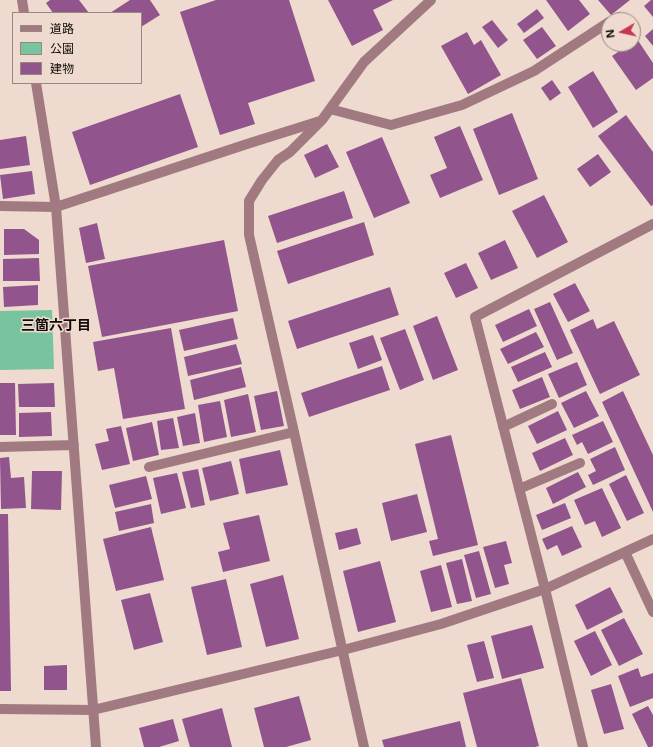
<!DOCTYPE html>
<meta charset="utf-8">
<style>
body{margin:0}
#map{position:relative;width:653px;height:747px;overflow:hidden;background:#eedacf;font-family:"Noto Sans","Noto Sans JP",sans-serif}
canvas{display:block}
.legend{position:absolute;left:12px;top:12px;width:130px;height:72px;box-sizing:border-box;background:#eedacf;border:1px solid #96877f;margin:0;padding:5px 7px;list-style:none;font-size:12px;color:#110a07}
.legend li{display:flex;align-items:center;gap:8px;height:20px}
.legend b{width:20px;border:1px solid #96877f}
.north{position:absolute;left:601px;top:12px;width:40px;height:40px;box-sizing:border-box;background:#eedacf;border:1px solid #96877f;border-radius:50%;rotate:261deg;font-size:11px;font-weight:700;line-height:16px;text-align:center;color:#110a07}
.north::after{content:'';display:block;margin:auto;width:14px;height:18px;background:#c63650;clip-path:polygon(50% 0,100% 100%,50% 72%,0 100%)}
</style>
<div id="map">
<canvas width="653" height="747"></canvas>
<ul class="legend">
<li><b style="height:5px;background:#a17a81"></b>道路</li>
<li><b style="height:11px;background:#78c49e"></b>公園</li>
<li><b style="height:11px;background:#91548c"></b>建物</li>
</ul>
<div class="north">N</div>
</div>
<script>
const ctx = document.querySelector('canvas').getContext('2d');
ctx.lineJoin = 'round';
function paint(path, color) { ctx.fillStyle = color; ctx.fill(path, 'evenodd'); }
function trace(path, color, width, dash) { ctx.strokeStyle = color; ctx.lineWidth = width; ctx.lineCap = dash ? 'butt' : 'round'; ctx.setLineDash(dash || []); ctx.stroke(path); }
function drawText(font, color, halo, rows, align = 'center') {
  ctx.font = font + ' "Noto Sans","Noto Sans JP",sans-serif'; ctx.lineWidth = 3; ctx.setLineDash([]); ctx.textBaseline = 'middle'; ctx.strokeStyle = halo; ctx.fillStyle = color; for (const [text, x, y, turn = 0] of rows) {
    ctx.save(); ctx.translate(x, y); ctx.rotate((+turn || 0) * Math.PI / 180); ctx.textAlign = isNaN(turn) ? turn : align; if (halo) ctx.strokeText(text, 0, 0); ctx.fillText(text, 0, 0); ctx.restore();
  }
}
paint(new Path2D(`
 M52,310L54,369L0,370V311Z`), '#78c49e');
paint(new Path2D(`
 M50,0H79L89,13H53L46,3Z
 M130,0H150L160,15L141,27V13H110Z
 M216,0H289L315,81L248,103L255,124L220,135L180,12Z
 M328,0H393L373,10L383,30L352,46Z
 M546,0H579L590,14L568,31Z
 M598,0H630L611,15Z
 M651,0H653V17L644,6Z
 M537,9L544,18L524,33L517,24Z
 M492,20L508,40L498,48L482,27Z
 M542,27L556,46L537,59L523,40Z
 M653,29V46L645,36Z
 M467,32L474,45L481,40L501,75L468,94L441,46Z
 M637,39L653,63V78L636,90L612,56L630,44H633V42Z
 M593,71L618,112L593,128L568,87Z
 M552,80L561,93L550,101L541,88Z
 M180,94L198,147L90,185L72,132Z
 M512,113L538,179L499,195L473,129Z
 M626,115L653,152V205L651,206L598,136Z
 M460,126L483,180L440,198L430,175L447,168L434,137Z
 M26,136L30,165L0,169V140Z
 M382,137L410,203L374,218L346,152Z
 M327,144L339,167L315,178L304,155Z
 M598,154L611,172L590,187L577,169Z
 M32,171L35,194L3,199L0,175Z
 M344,191L353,218L277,243L268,216Z
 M544,195L568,242L537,258L512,211Z
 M364,222L374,255L288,284L277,251Z
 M97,223L105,259L86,263L79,228Z
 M4,229H24L39,240V254L4,255Z
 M224,240L238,311L102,337L88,266Z
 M505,240L518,268L491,280L478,253Z
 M39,258L40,281H3V259Z
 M466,263L478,288L456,298L444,273Z
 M575,283L590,311L568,322L553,294Z
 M38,285V305L4,307L3,287Z
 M390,287L399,315L297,349L288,321Z
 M550,302L573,353L557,360L534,309Z
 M529,309L537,326L503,342L495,325Z
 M437,316L458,370L433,380L413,326Z
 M233,318L238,339L184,351L179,330Z
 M593,319L597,329L614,321L640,375L600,394L570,330Z
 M171,328L185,409L123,419L114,368L98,371L93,342Z
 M405,329L424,380L400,390L380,338Z
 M536,332L544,347L508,364L500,349Z
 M373,335L382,360L358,369L349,343Z
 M236,344L242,364L188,376L184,357Z
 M545,352L552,367L518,382L511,367Z
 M577,362L587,385L559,398L548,374Z
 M382,366L390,390L309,417L301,393Z
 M241,367L246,387L194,400L190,380Z
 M542,377L550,397L520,409L512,390Z
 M0,383H15L16,435H0Z
 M54,383L55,407H19L18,384Z
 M277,391L284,426L261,430L254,396Z
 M586,391L599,416L574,428L561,403Z
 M623,391L653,455V512L602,402Z
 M248,394L256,432L231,437L224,400Z
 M220,401L227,437L204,442L198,405Z
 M558,411L567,430L537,444L528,426Z
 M51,412L52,436L19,437V413Z
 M195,413L200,443L183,446L177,417Z
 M173,418L179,448L161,450L157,421Z
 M603,421L613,442L588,454L582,442L577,445L572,435Z
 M152,422L159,455L133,461L126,428Z
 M121,426L130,464L102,470L95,444L109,441L106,429Z
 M451,435L478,545L433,556L429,541L438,539L415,444Z
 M565,438L573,455L540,471L532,453Z
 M615,447L625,470L593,485L588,475L596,471L590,459Z
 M280,450L288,485L246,494L239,459Z
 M9,457L11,478L24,477L26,508L1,509L0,458Z
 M231,461L239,494L210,501L202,468Z
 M198,469L205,505L191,508L182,472Z
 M32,471H62L61,510L31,509Z
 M578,472L586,487L553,504L546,488Z
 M177,473L186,508L161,514L153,478Z
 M626,475L644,513L627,521L609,484Z
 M146,476L152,499L115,508L109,485Z
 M602,488L621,528L602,537L595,521L585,525L574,500Z
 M417,494L427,532L391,541L382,503Z
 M565,503L571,518L542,530L536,515Z
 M151,504L154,523L119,531L115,512Z
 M0,514H8L11,691H0Z
 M259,515L270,561L223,572L218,552L230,549L223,523Z
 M572,526L582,547L562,556L557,545L547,550L542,539Z
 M151,527L164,580L116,591L103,539Z
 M357,528L361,544L339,550L335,533Z
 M506,541L512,563L504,565L509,584L495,588L483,547Z
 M479,551L491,594L476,598L464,555Z
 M462,559L472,601L457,604L446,563Z
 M380,561L396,622L358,632L343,571Z
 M441,565L452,607L431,612L420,571Z
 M283,575L299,639L266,647L250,584Z
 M226,579L242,647L207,655L191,587Z
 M610,587L623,612L587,630L575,605Z
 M150,593L163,642L134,650L121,600Z
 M624,618L643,654L619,666L601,630Z
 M532,625L544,668L502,679L491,636Z
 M595,631L612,665L591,676L574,641Z
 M484,641L494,678L477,682L467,645Z
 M67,665V690H44V666Z
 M638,668L641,677L653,673V698L630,707L618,676Z
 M521,678L539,746L535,747H477L463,693Z
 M611,684L624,729L604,734L591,690Z
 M299,696L311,740L286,747H264L254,708Z
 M648,706L653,715V746L651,747H648L632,714Z
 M222,708L232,747H190L182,719Z
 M173,719L179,741L159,747H144L139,728Z
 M460,721L466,747H384L382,740Z`), '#91548c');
trace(new Path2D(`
 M22,0L24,13
 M36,83L56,207L96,747
 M330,109L391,125L462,105L534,71L609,22
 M0,206L56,207L247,144L320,121
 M503,427L552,404
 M0,447L74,445
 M149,467L294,432
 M519,489L580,463
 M625,552L653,612
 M0,709L93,710L343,650L441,624L545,589L653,539
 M364,747L294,432L249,235V201L262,180L278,160L290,152L322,120L364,62L431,0
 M583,747L545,589L475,317L653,224`), '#a17a81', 10);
drawText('bold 14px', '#110a07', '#eedacf', [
 ["三箇六丁目",56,326]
]);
</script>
